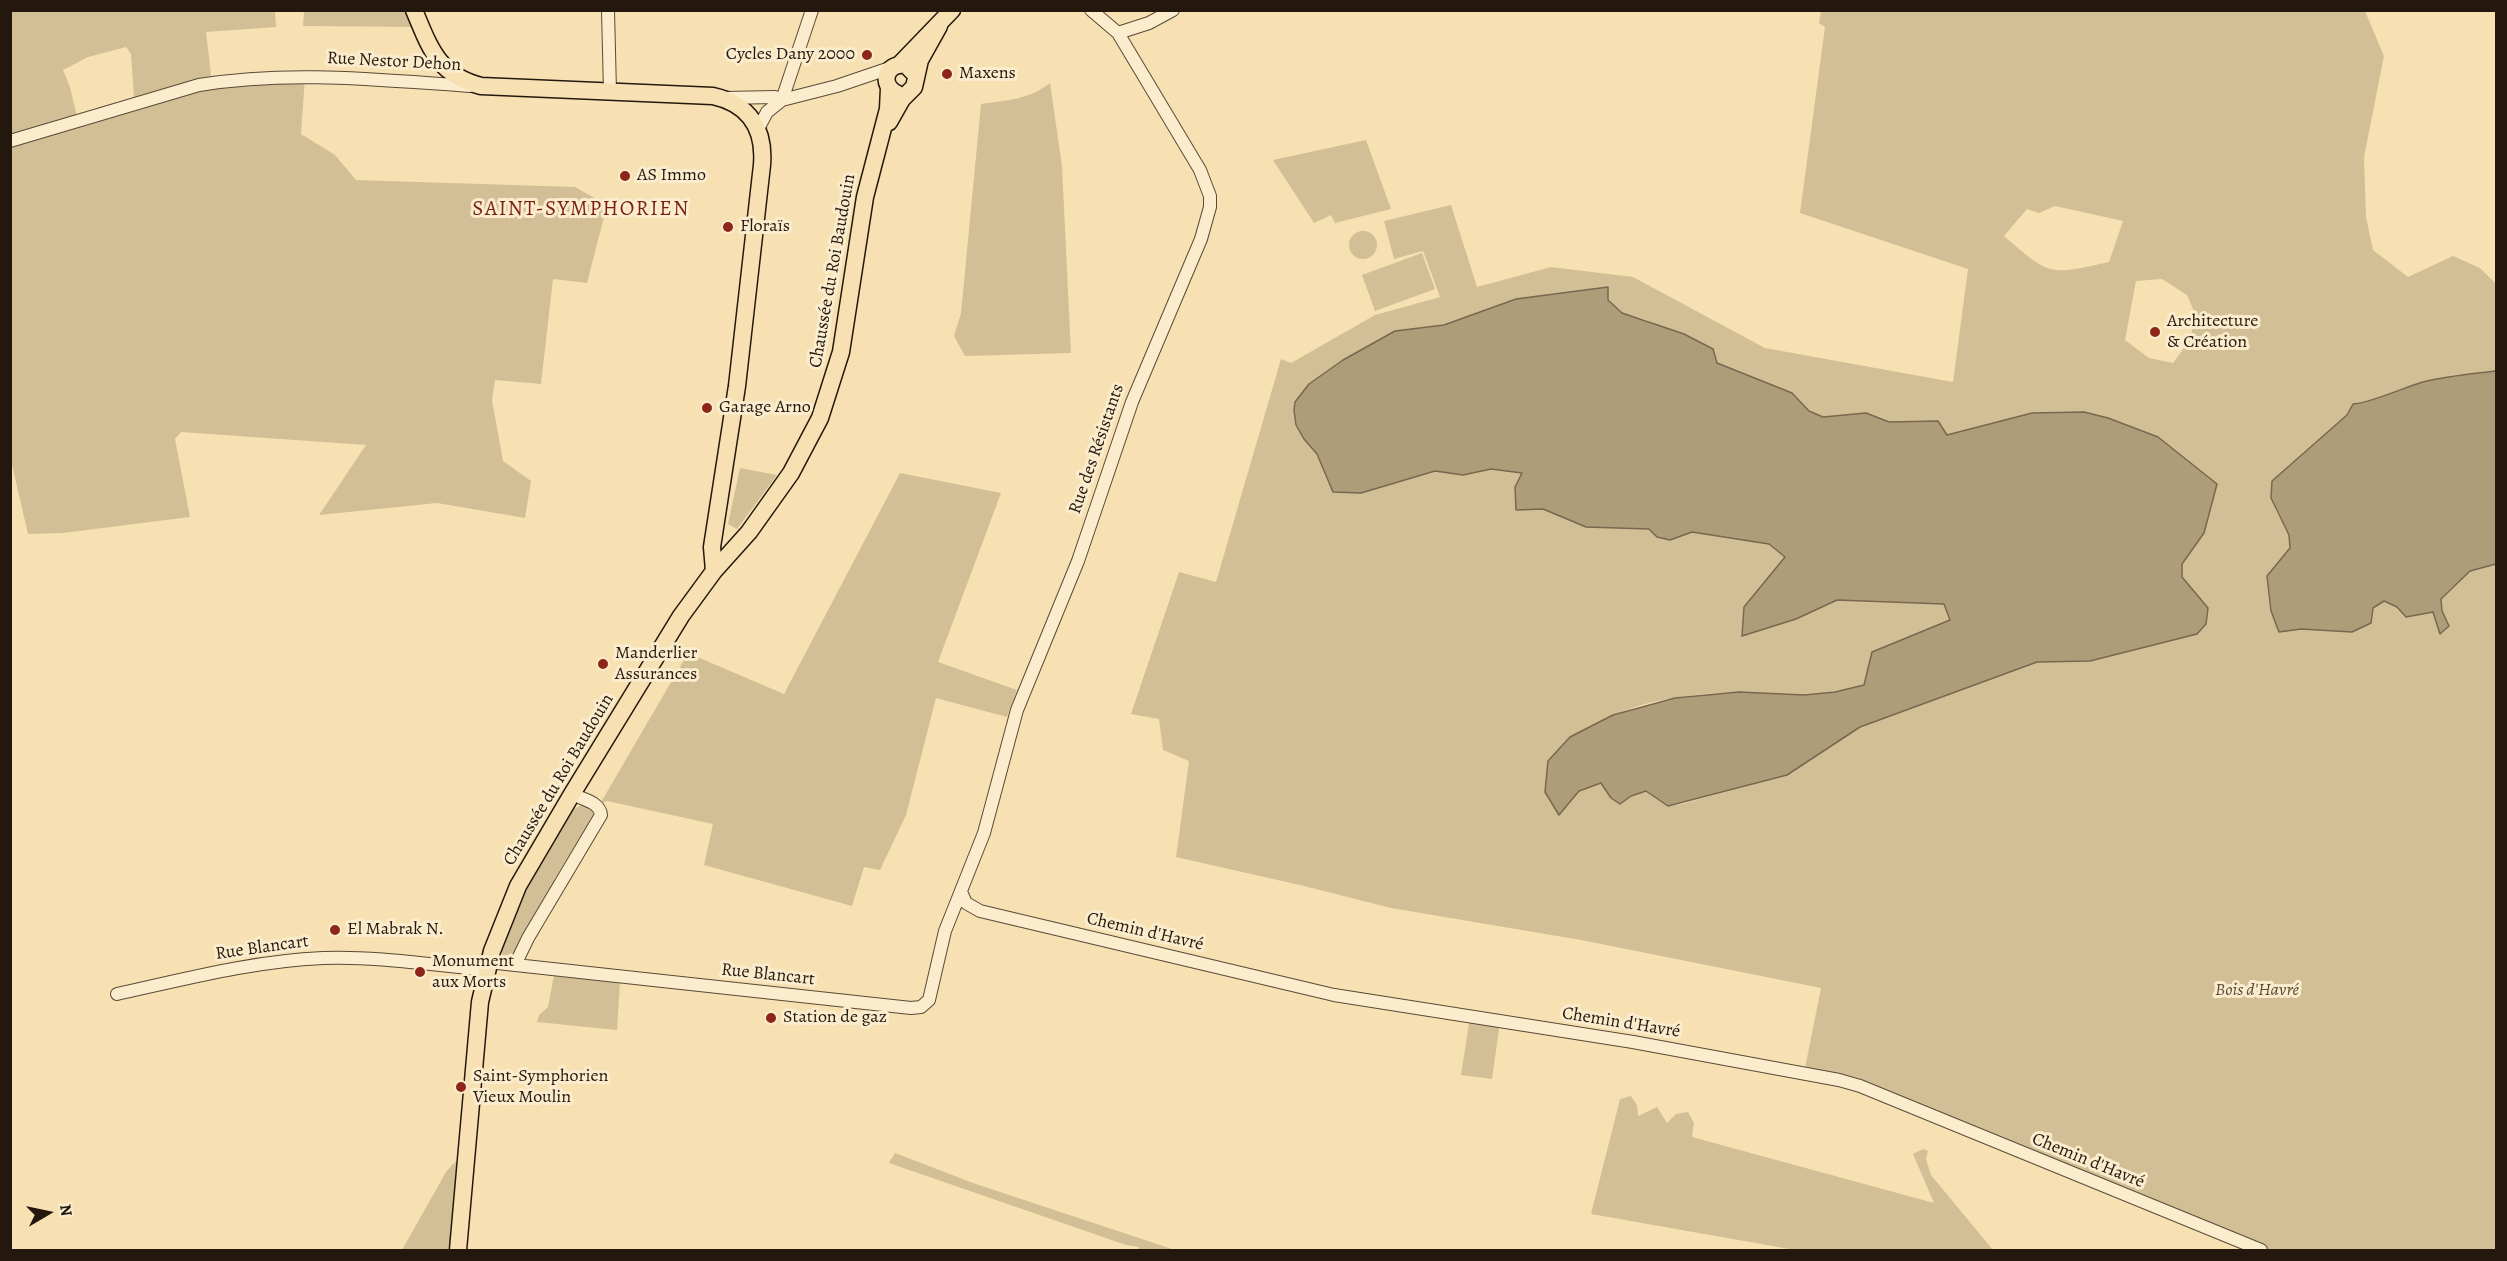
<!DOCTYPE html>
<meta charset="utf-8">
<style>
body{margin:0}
#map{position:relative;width:2507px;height:1261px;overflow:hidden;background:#f7e1b2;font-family:Alegreya,serif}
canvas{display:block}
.frame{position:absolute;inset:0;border:12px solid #24180e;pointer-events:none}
.north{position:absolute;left:18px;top:1183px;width:60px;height:60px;-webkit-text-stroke:4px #faeccd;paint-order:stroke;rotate:81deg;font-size:16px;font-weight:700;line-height:24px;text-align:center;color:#24180e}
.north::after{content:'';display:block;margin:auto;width:21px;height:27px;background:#24180e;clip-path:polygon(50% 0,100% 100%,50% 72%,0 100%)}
</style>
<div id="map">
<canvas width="2507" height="1261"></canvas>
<div class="frame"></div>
<div class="north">N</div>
</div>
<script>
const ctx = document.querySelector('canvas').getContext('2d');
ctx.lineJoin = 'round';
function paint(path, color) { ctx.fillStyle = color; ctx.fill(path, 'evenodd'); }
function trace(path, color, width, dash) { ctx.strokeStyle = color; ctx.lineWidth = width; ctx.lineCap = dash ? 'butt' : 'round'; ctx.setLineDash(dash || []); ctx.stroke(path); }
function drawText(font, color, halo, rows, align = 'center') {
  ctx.font = font + ' Alegreya,serif'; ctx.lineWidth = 6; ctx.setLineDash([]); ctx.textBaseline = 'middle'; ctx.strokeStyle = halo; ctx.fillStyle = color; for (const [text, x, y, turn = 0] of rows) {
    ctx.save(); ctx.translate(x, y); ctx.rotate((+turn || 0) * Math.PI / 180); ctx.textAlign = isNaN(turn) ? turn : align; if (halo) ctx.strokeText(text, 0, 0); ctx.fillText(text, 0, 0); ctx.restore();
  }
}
paint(new Path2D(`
 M414,10L421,27L303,26L304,11Z
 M10,11H275L276,27L206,32L212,83L305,77L301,134L335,155L356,180L575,187L607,205L587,283L553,279L541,384L495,380L492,400L503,461L531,481L525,518L437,503L319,515L366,445L181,432L175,439L190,517L63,533L28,534L10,456ZM126,47L131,54L134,98L78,121L70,87L63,70L88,57Z
 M1821,11H2365L2384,56L2364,157L2366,217L2373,250L2408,277L2453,256L2480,268L2496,284V371C2472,374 2447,376 2423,382C2405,387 2368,404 2353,404L2347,415L2272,481L2276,511L2289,535L2290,548L2267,576L2271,611L2280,632L2301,629L2352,632L2373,608L2383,601L2397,607L2406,617L2433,612L2441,634L2448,626L2442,611L2441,600L2470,571L2496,564V1250H2261L1967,1130L1804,1073L1821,988L1581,940L1391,908L1304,886L1176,857L1189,761L1163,750L1159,719L1131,714L1179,572L1216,582L1281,359L1291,363L1375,315L1440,297L1423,251L1394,259L1384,221L1451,205L1477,287L1551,267L1633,277L1765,348L1953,382L1968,269L1800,213L1825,27L1819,23ZM2055,206L2123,221L2109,262C2049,275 2051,277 2004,236L2027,209L2039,213ZM2162,279L2187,295L2196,316L2189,341L2173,363L2149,358L2125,340L2136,281ZM1608,287V300L1622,313L1647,320L1717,363L1792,393L1809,411L1823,417L1866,413L1889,422L1938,421L1947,435L1975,429L2204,533L2182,564L2181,577L2208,608L2206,624L2197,634L2090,661L2037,662L1860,727L1787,775L1682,804L1668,806L1646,791L1631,796L1611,798L1601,783L1579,791L1596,725C1636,699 1692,694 1739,692C1761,692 1783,695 1804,695C1825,694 1844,690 1864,685L1872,652L1950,620L1944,604L1837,600L1796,619L1742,636L1744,607L1785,557L1769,544L1691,532L1670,540L1657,537L1649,529L1586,527L1543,509L1516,510L1515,487L1523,473L1491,469L1463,475L1435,471L1361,493L1333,492L1317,454L1395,331L1444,325L1516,299Z
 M1050,83L1062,166L1071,353L965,356L954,336L961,313L981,104C1008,100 1028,100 1050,83Z
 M1366,140L1391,209L1335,223L1331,215L1314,223L1273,160Z
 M1349 245a14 14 0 1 1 28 0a14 14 0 1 1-28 0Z
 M1422,253L1435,289L1375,311L1362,275Z
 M740,468L777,475L737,529L728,524Z
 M900,473L1001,493L938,662L1017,690L1007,717L936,698L906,815L880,870L864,867L852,906L704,865L713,824L607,801L600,804L688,653L784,694Z
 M584,804L596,812L595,820L591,819L554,880L553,890L511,959H505L501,952L527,889L574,809Z
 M554,975L620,982L617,1030L537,1022L539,1015L548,1007Z
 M1470,1017L1500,1022L1492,1079L1461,1075Z
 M1631,1096L1637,1105L1638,1116L1657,1107L1667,1123L1676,1114L1688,1112L1694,1123L1692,1137L1934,1203L1913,1154L1923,1149L1928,1151L1926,1159L1931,1175L1993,1250H1795L1591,1214L1620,1099Z
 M895,1153L973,1183L1175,1250H1138L1139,1247L1126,1245L889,1163Z
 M466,1155L458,1250H402L446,1172L453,1164Z`), '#d3bf96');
const water = new Path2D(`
 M1608,287V300L1622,313L1684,334L1713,349L1717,363L1792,393L1809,411L1823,417L1866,413L1889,422L1938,421L1947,435L2032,413L2084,412L2108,418L2158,437L2217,484L2204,533L2182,564V577L2208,608L2206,624L2197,634L2090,661L2037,662L1860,727L1787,775L1668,806L1646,791L1631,796L1620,804L1611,798L1601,783L1579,791L1559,815L1545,792L1548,761L1570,737L1613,715L1675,698L1739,692L1804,695L1835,692L1864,685L1872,652L1950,620L1944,604L1837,600L1796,619L1742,636L1744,607L1785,557L1769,544L1692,532L1670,540L1657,537L1649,529L1586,527L1543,509L1516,510L1515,487L1522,473L1491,469L1463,475L1435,471L1361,493L1333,492L1317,454L1304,439L1296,425L1294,410L1295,402L1309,384L1343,360L1395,331L1444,325L1516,299Z
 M2496,371V564L2470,571L2441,599L2442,611L2449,626L2440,634L2433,612L2406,617L2397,607L2384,601L2373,608L2371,623L2352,632L2301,629L2279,632L2271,611L2267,576L2290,548L2289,535L2271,498L2272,481L2347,415L2353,404C2368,404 2405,387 2423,382C2447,376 2472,374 2496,371Z`);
paint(water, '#af9d7a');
trace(water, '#77684f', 1.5);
const minor = new Path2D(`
 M608,10L610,92
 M1118,33L1149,23L1173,10
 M724,98L775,97L782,100
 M782,100L812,10
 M758,129L767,112L782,100L837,86L893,67
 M10,141L199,85C290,70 380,80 470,86
 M961,892L966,903L980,911L1334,995L1633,1042L1839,1080L1860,1086L2261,1250
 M488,962L911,1008L921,1007L929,1000L945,931L984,833L1017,710L1078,561L1132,402L1201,239L1210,207V196L1200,170L1118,33L1091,10
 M515,965L528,938L601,815C600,802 582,799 572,794
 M117,994C185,979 253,961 323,958C377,956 432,965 487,970`);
const major = new Path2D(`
 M414,10C430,48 438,75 481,86L713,96C749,104 765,129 762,165L737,386L712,547L714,571
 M899,65L952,10
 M898,94C879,86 885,62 906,65L916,75
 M889,122L902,99L914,87L920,60L939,26
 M458,1250L480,1002L492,951L518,886L572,794L681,616L714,571L749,532L791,473L820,418L841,352L865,197L888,109L889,88`);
trace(minor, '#594a37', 14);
trace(major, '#24180e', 19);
trace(minor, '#faeccd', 12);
trace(major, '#f7e1b2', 16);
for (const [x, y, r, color] of [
 [867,55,6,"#8f2418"],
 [947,74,6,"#8f2418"],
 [625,176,6,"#8f2418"],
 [728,227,6,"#8f2418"],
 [2155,332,6,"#8f2418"],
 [707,408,6,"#8f2418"],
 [603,664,6,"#8f2418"],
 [335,930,6,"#8f2418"],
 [420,972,6,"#8f2418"],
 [771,1018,6,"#8f2418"],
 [461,1087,6,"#8f2418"]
]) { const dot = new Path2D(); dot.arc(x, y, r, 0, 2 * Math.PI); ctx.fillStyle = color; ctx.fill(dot); trace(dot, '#faeccd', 2); }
drawText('18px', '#24180e', '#faeccd', [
 ["Cycles Dany 2000",855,55,"right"],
 ["Maxens",959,74],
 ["AS Immo",637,176],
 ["Floraïs",740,227],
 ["Architecture",2167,322],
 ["& Création",2167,343],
 ["Garage Arno",719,408],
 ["Manderlier",615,654],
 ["Assurances",615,675],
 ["El Mabrak N.",347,930],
 ["Monument",432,962],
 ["aux Morts",432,983],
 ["Station de gaz",783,1018],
 ["Saint-Symphorien",473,1077],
 ["Vieux Moulin",473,1098]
], 'left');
drawText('18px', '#24180e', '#faeccd', [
 ["Rue Nestor Dehon",394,62,3],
 ["Chaussée du Roi Baudouin",833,271,-80],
 ["Rue des Résistants",1097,449,-71],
 ["Chaussée du Roi Baudouin",559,780,-59],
 ["Chemin d'Havré",1145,932,13],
 ["Rue Blancart",262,948,-8],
 ["Rue Blancart",768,975,6],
 ["Chemin d'Havré",1621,1023,9],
 ["Chemin d'Havré",2088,1161,22]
]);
drawText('italic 18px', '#594a37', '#faeccd', [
 ["Bois d'Havré",2257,991]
]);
ctx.letterSpacing = '1.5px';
drawText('21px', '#7a1f14', '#faeccd', [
 ["SAINT-SYMPHORIEN",581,210]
]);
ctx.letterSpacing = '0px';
</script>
